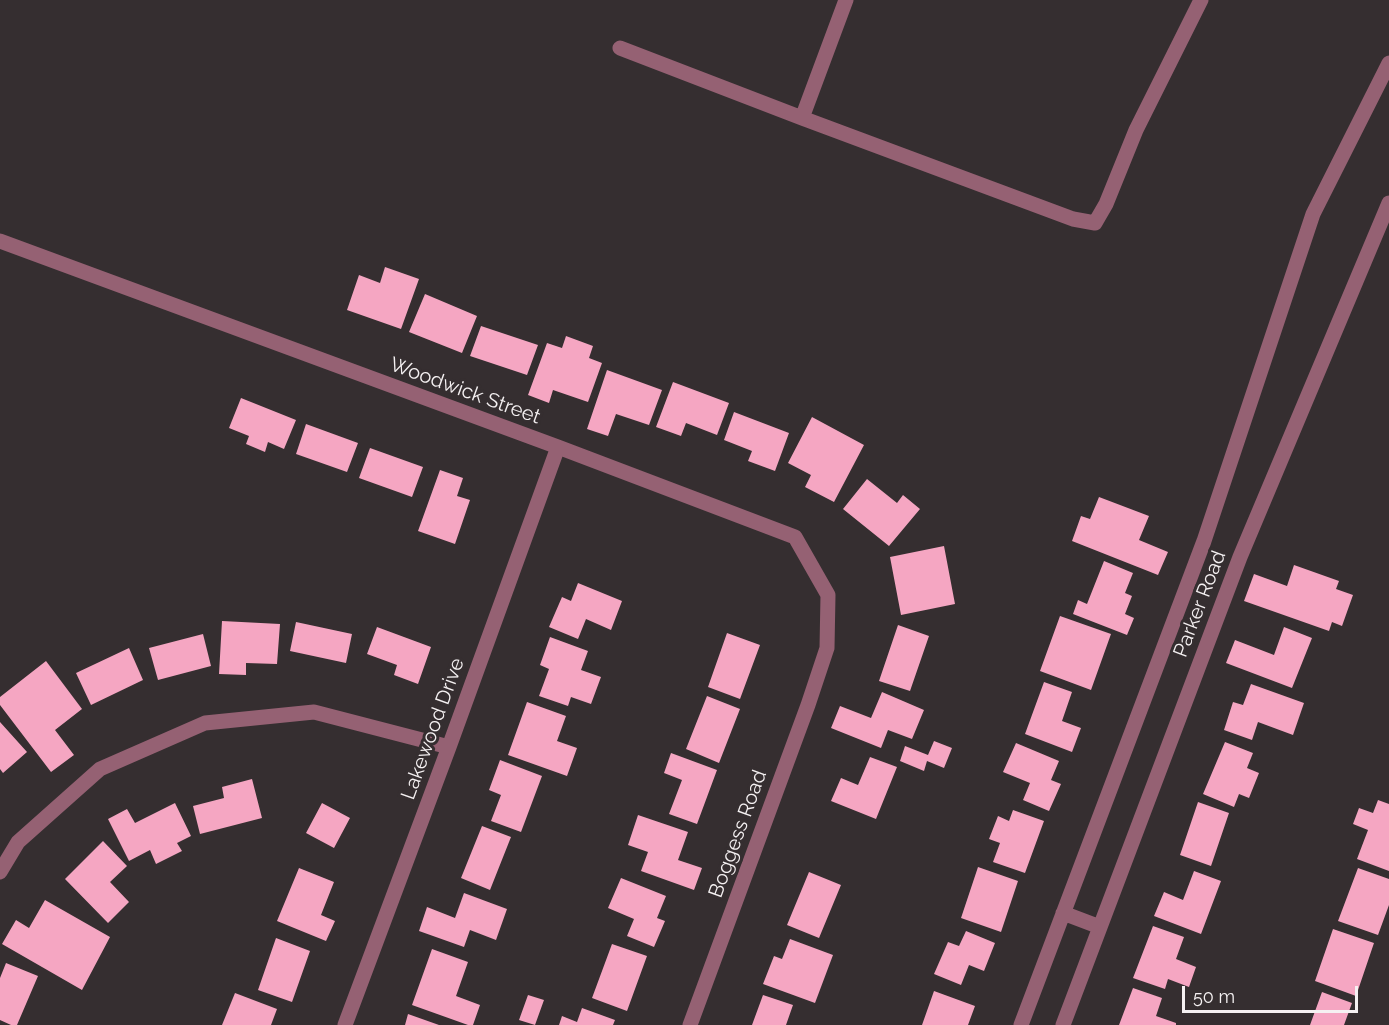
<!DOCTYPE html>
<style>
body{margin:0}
#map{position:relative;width:1389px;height:1025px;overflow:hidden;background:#352e30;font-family:Raleway,sans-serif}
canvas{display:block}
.scale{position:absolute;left:1182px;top:986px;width:176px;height:27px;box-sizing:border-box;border:3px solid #f5f1f2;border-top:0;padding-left:8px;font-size:18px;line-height:21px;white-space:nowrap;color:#f5f1f2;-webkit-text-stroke:4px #352e30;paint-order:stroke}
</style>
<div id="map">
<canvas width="1389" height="1025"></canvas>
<div class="scale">50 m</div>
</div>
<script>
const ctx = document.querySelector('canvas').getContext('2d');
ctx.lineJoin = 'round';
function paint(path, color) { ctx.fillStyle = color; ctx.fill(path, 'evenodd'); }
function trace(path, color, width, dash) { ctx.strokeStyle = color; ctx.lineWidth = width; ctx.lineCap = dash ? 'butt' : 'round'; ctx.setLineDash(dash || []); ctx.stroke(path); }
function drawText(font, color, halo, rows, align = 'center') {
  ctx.font = font + ' Raleway,sans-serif'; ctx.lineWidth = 6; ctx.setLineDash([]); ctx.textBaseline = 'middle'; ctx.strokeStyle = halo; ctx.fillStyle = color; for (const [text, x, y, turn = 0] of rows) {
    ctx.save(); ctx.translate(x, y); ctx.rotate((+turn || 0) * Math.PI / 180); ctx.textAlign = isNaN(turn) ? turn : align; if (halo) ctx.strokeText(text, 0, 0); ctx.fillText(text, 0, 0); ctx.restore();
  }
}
paint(new Path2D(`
 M385,267L419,279L401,329L347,310L359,275L380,283Z
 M425,294L477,316L462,353L409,332Z
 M481,326L538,345L527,375L470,356Z
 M566,336L593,346L589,358L602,363L588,402L553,390L549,403L528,395L547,343L562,348Z
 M607,370L662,390L649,425L616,414L608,436L587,429Z
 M673,382L729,403L717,435L686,423L681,436L656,427Z
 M241,398L296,420L284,449L268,442L265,452L246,444L249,436L229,428Z
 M734,412L789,433L775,471L748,461L752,451L724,440Z
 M812,417L864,445L834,502L805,487L811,475L788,463Z
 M306,424L358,443L347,472L296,454Z
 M370,448L423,467L412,497L359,478Z
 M440,470L463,478L457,496L470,500L455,544L418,531Z
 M867,479L897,503L903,495L920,509L889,546L843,509Z
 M1099,497L1149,516L1139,540L1168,552L1158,575L1072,541L1081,516L1090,519Z
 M944,546L955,604L901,615L890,557Z
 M1104,561L1133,573L1125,593L1132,596L1125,614L1134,618L1127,635L1073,614L1078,600L1087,604Z
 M1294,565L1339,581L1336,589L1353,595L1342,626L1332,622L1329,631L1244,601L1254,574L1287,586Z
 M578,583L622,601L611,630L586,619L578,639L549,627L562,597L571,601Z
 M1060,616L1111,634L1091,690L1040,671Z
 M222,621L280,624L277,664L246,663V675L219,674Z
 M296,622L352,634L346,663L290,651Z
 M898,625L929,636L910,691L879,681Z
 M377,627L431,647L418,684L394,675L397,665L367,654Z
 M1284,627L1312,638L1292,688L1226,663L1235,640L1274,655Z
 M727,633L760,645L740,699L708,687Z
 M203,634L211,666L158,680L149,648Z
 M550,637L588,651L581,670L601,677L591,704L571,697L568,706L539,696L549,669L540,665Z
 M129,648L143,680L91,705L76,673Z
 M46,661L82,709L55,730L74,755L51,772L0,705V697Z
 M1044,682L1072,692L1062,721L1081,728L1072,752L1025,734Z
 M1251,684L1304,703L1293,735L1258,722L1252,740L1224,730L1233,702L1243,705Z
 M882,692L924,710L912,739L888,730L881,748L831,728L840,706L871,718Z
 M707,696L740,709L719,763L686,749Z
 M527,702L566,716L557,741L577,748L567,776L508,755Z
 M0,722L27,752L3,773L0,769Z
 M934,741L952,748L944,768L927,761L924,771L900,761L905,746L928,755Z
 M1225,742L1253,753L1247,768L1259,773L1249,798L1239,794L1234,807L1203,794Z
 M1016,743L1059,761L1051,780L1061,784L1049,811L1023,800L1030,783L1003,772Z
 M671,753L717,770L697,824L669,814L682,780L664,773Z
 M870,757L897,767L876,819L831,801L841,778L858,785Z
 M500,760L542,776L521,832L491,821L501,795L489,790Z
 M252,779L262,818L200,834L193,806L224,798L222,787Z
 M1378,800L1389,804V871L1357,859L1368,830L1353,824L1359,808L1373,813Z
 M1198,802L1229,813L1211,866L1180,855Z
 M175,803L191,836L177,843L182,851L156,864L150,850L129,861L108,819L127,809L135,823Z
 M322,803L350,818L334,848L306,833Z
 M1013,810L1044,821L1025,873L993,862L1000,843L989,839L998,816L1009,821Z
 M638,815L688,832L678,860L702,868L694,890L641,871L648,852L628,845Z
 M482,826L511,837L490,890L461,878Z
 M103,841L127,866L110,882L129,902L108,923L65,879Z
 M978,867L1018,881L1001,932L961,918Z
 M299,868L334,882L321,915L335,921L326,941L277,921Z
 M1358,868L1389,879V905L1378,935L1338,921Z
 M1194,871L1221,881L1201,934L1154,916L1164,892L1183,900Z
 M809,872L841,885L819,938L787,925Z
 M621,878L666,896L657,918L665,921L654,947L627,936L634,919L608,908Z
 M464,893L507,909L496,940L470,930L464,947L419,931L427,907L455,918Z
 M45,900L110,937L82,990L2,944L16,920L29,928Z
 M1153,926L1184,937L1176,959L1196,967L1189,987L1168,979L1165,989L1133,978Z
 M1333,929L1374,943L1356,996L1315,981Z
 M966,931L995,943L984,971L969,965L961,985L934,974L948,942L959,946Z
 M276,938L310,951L292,1002L258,990Z
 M790,939L833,955L815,1003L763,984L774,956L782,959Z
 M612,944L647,956L627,1011L592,998Z
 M432,949L468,962L456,996L480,1005L473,1025H468L412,1005Z
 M6,963L38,976L17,1025H11L0,1020V978Z
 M1133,988L1162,998L1156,1016L1176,1023V1025H1119Z
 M934,991L975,1006L968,1025H922Z
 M1322,992L1352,1003L1344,1025H1310Z
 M235,993L277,1009L271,1025H222Z
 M528,995L544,1000L535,1025L519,1020Z
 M763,995L793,1005L786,1025H752Z
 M582,1008L615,1020L613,1025H559L562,1016L577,1022Z
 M408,1014L439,1025H405Z`), '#f5a6c2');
trace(new Path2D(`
 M620,48L802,118L1073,219L1095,223L1106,204L1136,130L1201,0
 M802,118L846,0
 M0,241L558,447L795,537L828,595L827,648L808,705L690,1025
 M0,872L18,842L100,769L205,723L314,712L449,747
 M1063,913L1100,927
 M345,1025L449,747L558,447
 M1021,1025L1204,541L1313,214L1389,63
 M1063,1025L1240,557L1389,203`), '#956173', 15);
drawText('20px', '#f5f1f2', '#352e30', [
 ["Woodwick Street",465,391,20],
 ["Parker Road",1200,604,-69],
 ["Lakewood Drive",433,729,-70],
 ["Boggess Road",738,834,-70]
]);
</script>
